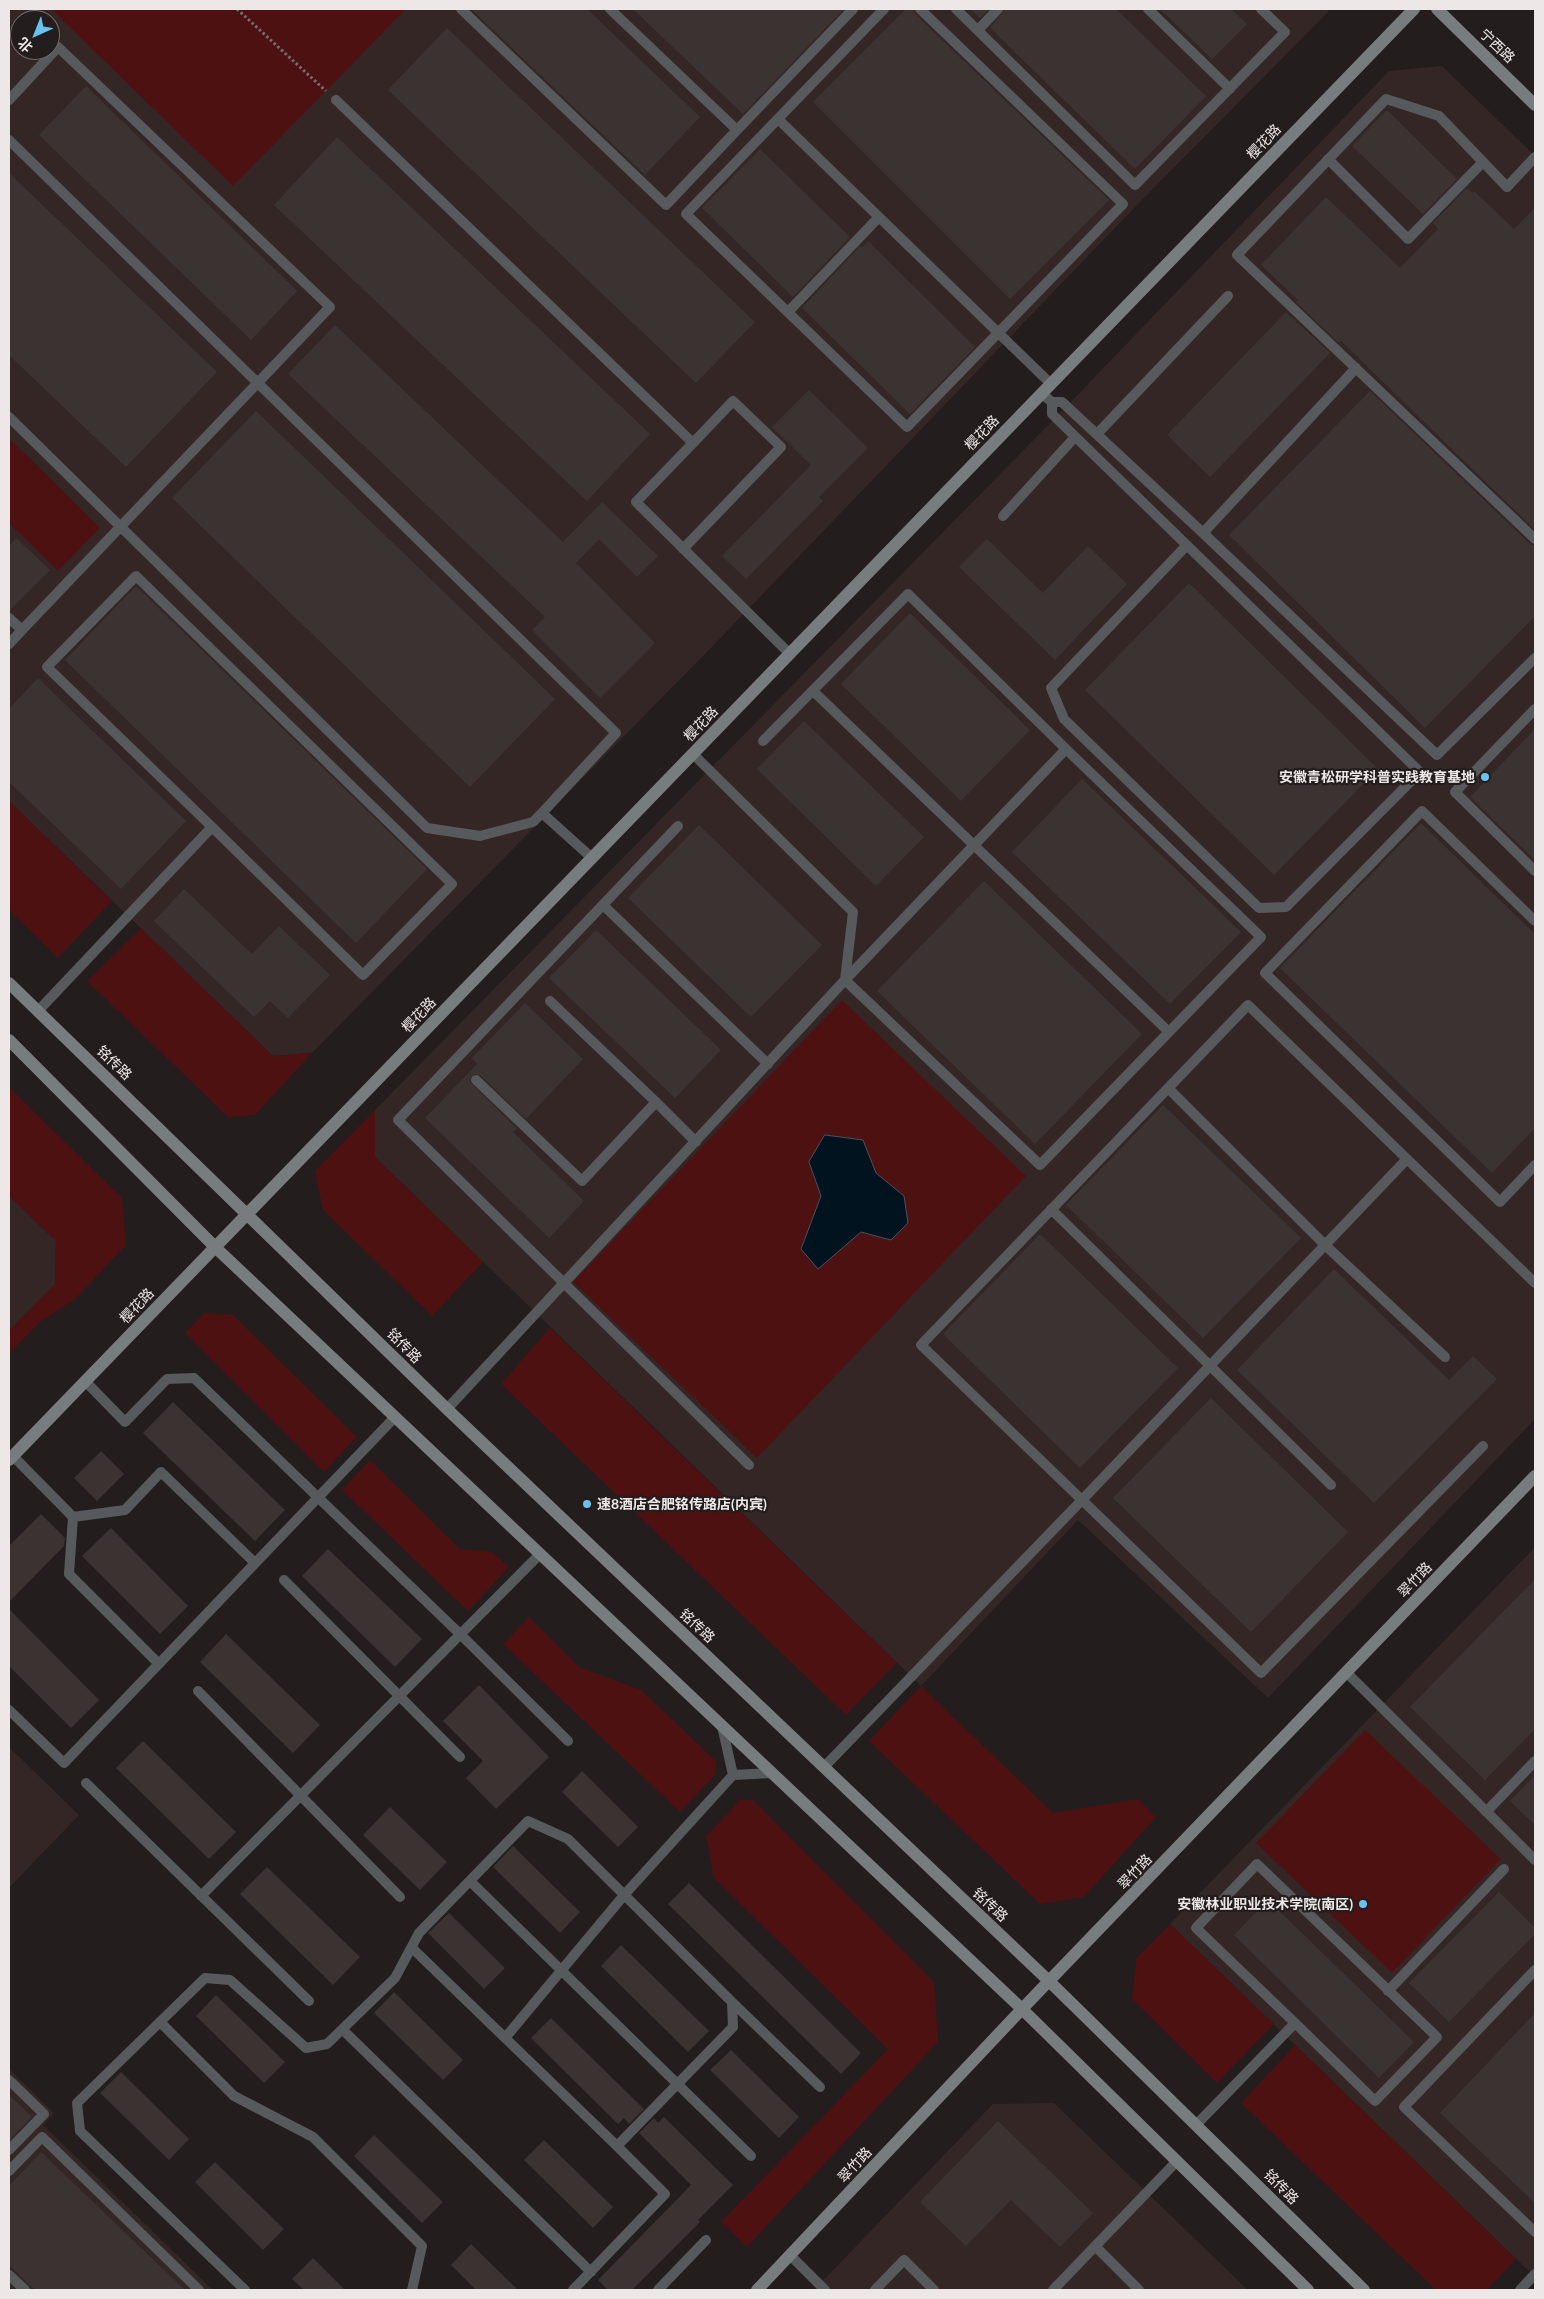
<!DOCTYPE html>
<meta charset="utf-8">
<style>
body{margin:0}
#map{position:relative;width:1544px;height:2299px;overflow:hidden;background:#241d1d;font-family:Lato,"Noto Sans SC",sans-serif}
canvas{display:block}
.frame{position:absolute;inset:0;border:10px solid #ede8e7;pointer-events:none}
.north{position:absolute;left:10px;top:10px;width:50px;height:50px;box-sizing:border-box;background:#241d1d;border:1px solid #746e6e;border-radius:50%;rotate:224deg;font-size:14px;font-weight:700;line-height:20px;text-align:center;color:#ede8e7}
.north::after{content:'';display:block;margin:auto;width:18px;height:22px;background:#69c3f1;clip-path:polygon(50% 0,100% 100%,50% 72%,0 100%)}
</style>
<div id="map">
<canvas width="1544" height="2299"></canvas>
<div class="frame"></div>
<div class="north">北</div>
</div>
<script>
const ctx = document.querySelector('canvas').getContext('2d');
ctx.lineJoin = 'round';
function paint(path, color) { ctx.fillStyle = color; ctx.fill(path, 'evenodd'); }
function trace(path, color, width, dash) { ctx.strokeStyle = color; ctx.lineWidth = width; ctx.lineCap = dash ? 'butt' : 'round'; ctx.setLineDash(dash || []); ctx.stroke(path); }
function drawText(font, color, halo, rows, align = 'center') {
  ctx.font = font + ' Lato,"Noto Sans SC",sans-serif'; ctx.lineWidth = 4.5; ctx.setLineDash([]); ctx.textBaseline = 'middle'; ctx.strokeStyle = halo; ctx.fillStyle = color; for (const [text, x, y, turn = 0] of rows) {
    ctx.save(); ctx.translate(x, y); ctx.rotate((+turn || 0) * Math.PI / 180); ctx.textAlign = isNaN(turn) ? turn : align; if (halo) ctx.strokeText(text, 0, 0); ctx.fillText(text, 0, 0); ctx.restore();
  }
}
paint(new Path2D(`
 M9,9H1328V12L1138,204L705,654L312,1053L273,1056L9,801ZM20,20H50V50H20Z
 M1442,66L1535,156V1419L1268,1698L1078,1520L921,1686L375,1157V1110L1063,410L1389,71Z
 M9,1196L56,1241L55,1284L9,1331Z
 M1535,1547V2277L1170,1924Z
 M9,1747L79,1815L9,1888Z
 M9,2069L54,2113L43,2125L213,2290H9Z
 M1054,2103L1248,2290H814L993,2104Z`), '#342625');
paint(new Path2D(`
 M51,9H406L233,186Z
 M9,438L100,528L58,571L9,523Z
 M9,801L112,901L58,958L9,910Z
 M141,928L273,1056L312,1053L255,1115L228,1117L87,981Z
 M842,1000L1026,1176L757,1458L573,1282Z
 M9,1087L122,1198L126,1245L75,1299L40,1322L9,1354V1331L55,1284L56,1241L9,1196Z
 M375,1110V1157L483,1262L432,1316L323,1210L315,1171Z
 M204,1313L233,1315L357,1437L324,1472L185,1333Z
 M550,1328L897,1663L846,1715L501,1384Z
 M370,1460L460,1549L492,1552L509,1567L468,1611L342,1490Z
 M529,1617L579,1667L641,1690L717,1762L715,1775L680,1812L503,1644Z
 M921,1686L1053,1813L1138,1799L1156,1817L1084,1897L1040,1904L869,1741Z
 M1365,1730L1501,1859L1392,1973L1256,1843Z
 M740,1800H753L934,1982L938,2042L747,2247L721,2222L888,2049L714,1878L706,1836Z
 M1170,1924L1274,2024L1217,2083L1132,1999L1136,1959Z
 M1295,2045L1516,2259L1487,2290H1436L1241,2103Z`), '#4e1111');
const water = new Path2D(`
 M825,1135L863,1140L876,1173L904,1196L908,1223L891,1240L861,1232L818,1269L801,1249L821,1196L809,1162Z`);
paint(water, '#00131f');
trace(water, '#47535b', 1);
paint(new Path2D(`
 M471,9H587L700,117L645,175Z
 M633,9H844L743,114Z
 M906,9H913L915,14L1109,200L1010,299L813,102Z
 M970,9H989L980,18Z
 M1005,9H1116L1206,96L1135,169L990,28Z
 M1160,9H1231L1247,24L1212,59Z
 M447,28L755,322L696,383L388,90Z
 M86,86L297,291L251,340L39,135Z
 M1387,110L1457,179L1423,214L1352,146Z
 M337,137L650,434L587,501L274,205Z
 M760,149L850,237L793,297L702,208Z
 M9,173L217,372L126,467L9,355Z
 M1467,188L1472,193L1474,191L1514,229L1535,208V530L1341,341L1339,343L1296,302L1298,300L1261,265L1326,197L1400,268L1438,229L1433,223Z
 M868,241L975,347L910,414L802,308L860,246L862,248Z
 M1286,312L1330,353L1210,477L1167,435Z
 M335,325L563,542L602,502L658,556L637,577L599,539L576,563L655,643L600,698L532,630L545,617L288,374Z
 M809,390L868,448L819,497L823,501L746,579L722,556L811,465L772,427Z
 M1370,391L1530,544L1535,546V616L1425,728L1229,535Z
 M256,411L555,699L470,787L172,498Z
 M16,538L50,570L9,611V546Z
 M987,539L1043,593L1088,546L1127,584L1055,660L959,567Z
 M1189,583L1378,769L1274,875L1085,690Z
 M136,586L427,869L356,943L65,660Z
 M910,613L1030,730L961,801L841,684Z
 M38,678L186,821L121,889L9,782V709Z
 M804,721L924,837L876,886L757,769Z
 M1535,729V860L1470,797Z
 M1082,779L1241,932L1170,1004L1012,852Z
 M1421,823L1535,934V1128L1492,1173L1280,968Z
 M699,825L822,945L751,1017L628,898Z
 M984,881L1142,1034L1035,1144L877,991Z
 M184,889L252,954L279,926L330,975L288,1018L270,1001L254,1017L154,921Z
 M596,930L721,1050L675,1098L549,978Z
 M525,1003L583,1059L526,1119L480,1075L474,1074L469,1081L517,1129L513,1132L584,1201L549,1238L425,1118L477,1064L472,1058Z
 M1163,1105L1301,1238L1203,1338L1066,1205Z
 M1040,1234L1178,1368L1080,1468L943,1334Z
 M1334,1269L1449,1380L1473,1356L1497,1379L1374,1503L1237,1370Z
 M1211,1398L1348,1532L1251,1632L1113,1498Z
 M173,1402L285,1510L255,1541L143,1433Z
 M101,1451L124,1474L97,1501L74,1478Z
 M41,1514L65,1538L64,1546L9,1602V1546Z
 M111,1528L188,1606L160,1634L82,1556Z
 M328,1549L422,1639L395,1667L302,1576Z
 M1535,1579V1729L1485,1780L1410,1707Z
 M9,1609L99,1700L71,1728L9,1666Z
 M226,1634L320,1725L293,1753L200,1662Z
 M479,1685L549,1757L496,1809L466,1778L483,1761L443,1721Z
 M143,1741L236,1832L209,1859L116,1768Z
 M582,1771L638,1827L618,1847L562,1792Z
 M1535,1775V1825L1510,1801Z
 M390,1807L447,1862L420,1890L363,1835Z
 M513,1846L580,1912L560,1933L493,1867Z
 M267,1867L360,1957L333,1985L240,1894Z
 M689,1883L861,2053L841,2074L668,1904Z
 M1499,1892L1535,1928V1934L1449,2022L1409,1983Z
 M1268,1900L1414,2042L1379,2078L1234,1935Z
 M449,1913L505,1968L484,1989L428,1933Z
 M621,1945L709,2031L688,2052L601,1966Z
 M394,1992L463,2060L443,2080L374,2013Z
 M216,1995L285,2062L264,2083L196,2016Z
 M1535,2013V2203L1440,2113Z
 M551,2018L644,2109L629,2124L624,2118L618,2124L531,2038Z
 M731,2050L799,2117L779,2138L710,2070Z
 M121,2072L189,2139L169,2160L100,2093Z
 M9,2095L32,2117L9,2140Z
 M664,2117L733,2185L698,2220L700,2222L632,2290H608L598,2280L691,2185L639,2133L654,2118L658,2123Z
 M998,2121L1093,2213L1060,2247L1011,2200L966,2246L920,2202Z
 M374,2135L443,2202L422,2223L354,2156Z
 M544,2140L613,2207L593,2228L524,2160Z
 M41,2152L185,2290H35L9,2265V2186Z
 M215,2162L284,2229L263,2250L195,2182Z
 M471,2244L518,2290H476L451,2265Z
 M313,2258L345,2290H304L292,2279Z`), '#3a3332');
trace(new Path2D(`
 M237,9L326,91`), '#746e6e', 3, [2.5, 2.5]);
trace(new Path2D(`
 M461,9L666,205L737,130L610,9
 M884,9L686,214L907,427L1123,204L920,9
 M956,9L1135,185L1285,32L1261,9
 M1148,9L1230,89
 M978,30L998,9
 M9,100L58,47L330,307L22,630L9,618
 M336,100L693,443L636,502L790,654
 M778,119L1051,384
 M737,130L853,9
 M9,140L616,733L542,813
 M1535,157L1507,187L1439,116L1386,99L1237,255L1535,539
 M1328,159L1408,239L1483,162
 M788,312L879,217
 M1356,368L1203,533L1437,755L1535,658
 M1047,398L1052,402H1062L1203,533
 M1052,402V414L1420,772L1286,907L1259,908L1064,719L1051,688L1187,545
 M9,417L427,828L480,836L533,822L542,813L592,858
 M1097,434L1228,296
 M1003,516L1075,437
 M683,549L781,447L733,401L693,443
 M9,644L22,630
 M813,691L1169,1032
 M1535,709L1455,792L1535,871
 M763,741L908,594L1066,749
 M678,826L398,1120L749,1465
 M603,905L768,1064
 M1535,921L1422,811L1265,973L1500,1202L1535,1165
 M550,1001L656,1102
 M38,1011L212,827L47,667L136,576L452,884L363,975L212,827
 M476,1080L582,1181L656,1102L696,1142
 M1168,1088L1325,1245L1445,1357
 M1407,1159L1082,1500L1261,1673L1483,1446
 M1051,1209L1331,1485
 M85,1381L125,1422L167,1379L194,1378L461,1635L568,1741
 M447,1409L845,980L1066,749L1261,937L1040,1165L845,980L853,912L693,754
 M13,1456L73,1517L125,1510L161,1472L255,1563
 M73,1517L69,1574L159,1664
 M284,1580L460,1757
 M1347,1673L1535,1860
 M198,1691L400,1897
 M9,1710L64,1763L395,1417
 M722,1726L733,1775L772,1773
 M824,1767L1082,1500L921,1345L1248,1005L1535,1283
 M86,1783L309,2001
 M1486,1812L1535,1761
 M470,1881L751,2156
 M201,1896L540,1554
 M412,1948L617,2146
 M1535,1970L1404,2107L1535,2232
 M1388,1991L1504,1869
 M732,2002L820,2087
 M160,2022L234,2096L313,2137L422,2246L412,2290
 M343,2030L591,2272
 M505,2038L625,1894L733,1775
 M9,2080L44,2114L9,2150
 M1196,2125L1295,2023L1375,2101L1437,2037L1257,1864L1196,1928L1295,2023
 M9,2171L42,2137L199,2290
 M1096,2247L1139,2290
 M790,2255L825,2290
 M9,2275L25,2290
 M245,2290L80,2131L77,2103L205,1978L230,1980L306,2048L327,2044L395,1978L419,1933L528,1821L568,1839L732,2002L733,2027L617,2146L665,2194L573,2290
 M658,2290L706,2240
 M875,2290L904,2260L934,2290
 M1053,2290L1177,2161
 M1520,2290L1535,2274`), '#575a5c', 10);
trace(new Path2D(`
 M1437,9L1535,105
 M9,983L447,1409L1050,1982L1364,2290
 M9,1040L215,1247L1022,2009L1308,2290
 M9,1460L1414,9
 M757,2290L1022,2009L1535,1476`), '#777c7f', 12);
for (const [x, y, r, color] of [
 [1485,777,5,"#69c3f1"],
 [587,1504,5,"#69c3f1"],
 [1363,1904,5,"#69c3f1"]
]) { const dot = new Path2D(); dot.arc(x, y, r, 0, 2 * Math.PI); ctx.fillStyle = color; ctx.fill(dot); trace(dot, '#241d1d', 2); }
drawText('14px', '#ede8e7', '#241d1d', [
 ["宁西路",1497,46,44],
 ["樱花路",1264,142,-46],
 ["樱花路",982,433,-46],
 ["樱花路",701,724,-46],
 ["樱花路",419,1015,-46],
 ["铭传路",114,1063,44],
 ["樱花路",137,1306,-46],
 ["铭传路",404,1346,45],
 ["翠竹路",1415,1580,-46],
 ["铭传路",697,1626,43],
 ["翠竹路",1135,1872,-46],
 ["铭传路",990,1905,43],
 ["翠竹路",855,2165,-47],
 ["铭传路",1281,2187,45]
]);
drawText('bold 14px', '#ede8e7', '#241d1d', [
 ["安徽青松研学科普实践教育基地",1475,777],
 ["速8酒店合肥铭传路店(内宾)",597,1504,"left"],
 ["安徽林业职业技术学院(南区)",1353,1904]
], 'right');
</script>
